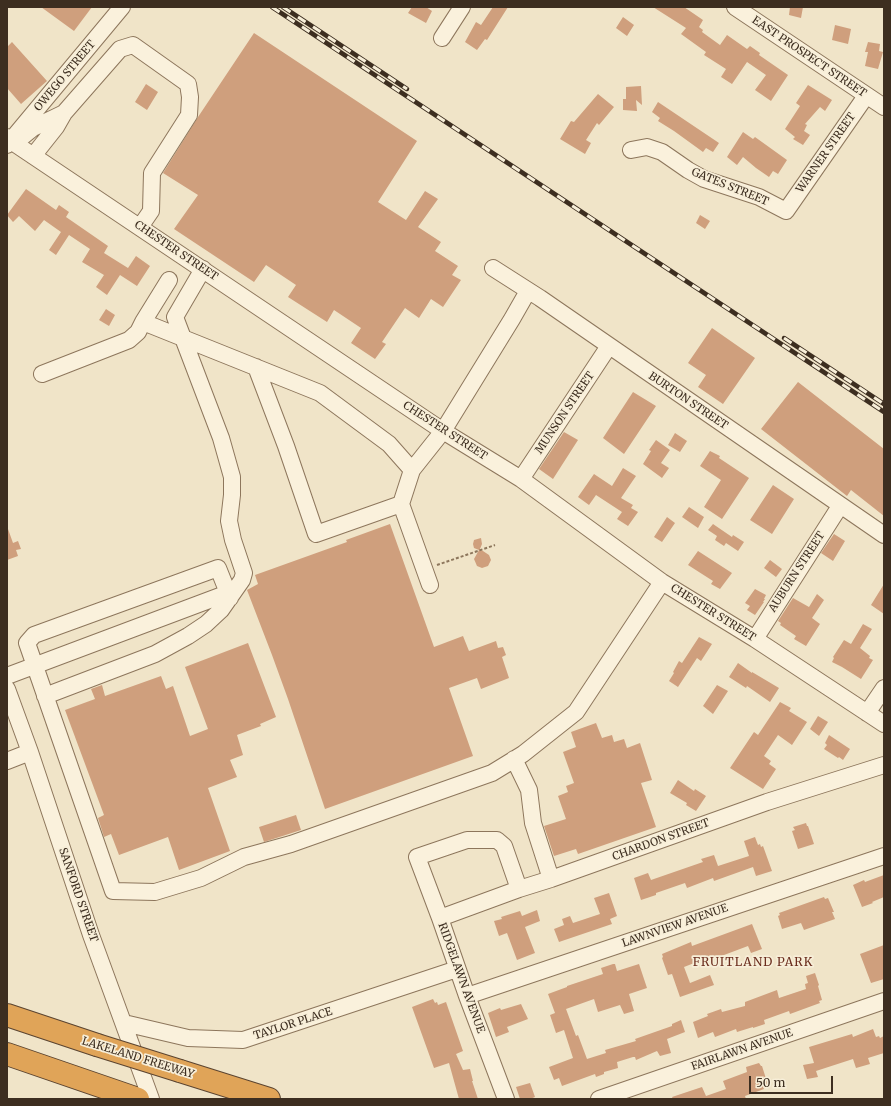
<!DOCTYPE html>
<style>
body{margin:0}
#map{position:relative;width:891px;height:1106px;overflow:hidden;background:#f0e4c8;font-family:Merriweather,serif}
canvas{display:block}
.frame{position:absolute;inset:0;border:8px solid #3d2e20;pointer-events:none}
.scale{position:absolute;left:749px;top:1076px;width:84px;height:18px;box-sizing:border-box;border:2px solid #3d2e20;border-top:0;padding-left:5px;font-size:12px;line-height:14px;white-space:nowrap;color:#3d2e20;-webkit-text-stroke:3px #f7eed8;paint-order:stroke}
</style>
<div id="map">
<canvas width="891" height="1106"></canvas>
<div class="frame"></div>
<div class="scale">50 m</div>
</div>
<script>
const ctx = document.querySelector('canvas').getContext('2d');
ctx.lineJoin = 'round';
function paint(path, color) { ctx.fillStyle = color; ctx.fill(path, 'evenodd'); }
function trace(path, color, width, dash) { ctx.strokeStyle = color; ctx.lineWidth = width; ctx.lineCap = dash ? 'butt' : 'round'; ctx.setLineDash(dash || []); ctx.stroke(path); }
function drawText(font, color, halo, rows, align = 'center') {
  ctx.font = font + ' Merriweather,serif'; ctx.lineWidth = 3.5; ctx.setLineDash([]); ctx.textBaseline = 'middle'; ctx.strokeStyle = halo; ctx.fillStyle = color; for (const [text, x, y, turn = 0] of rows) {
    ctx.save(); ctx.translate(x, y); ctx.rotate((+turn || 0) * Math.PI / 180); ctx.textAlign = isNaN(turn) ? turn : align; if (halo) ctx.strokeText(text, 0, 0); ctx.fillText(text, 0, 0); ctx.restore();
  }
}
paint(new Path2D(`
 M41,7H92L74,31Z
 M412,7H426L432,11L426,23L408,13Z
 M493,7H508L487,40L485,39L477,50L465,42L476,22L481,25Z
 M653,7H684L703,20L699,27L703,30L702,32L720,45L727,35L747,49L750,46L760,53L759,55L788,75L771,101L755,90L766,75L747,62L732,84L721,77L726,69L704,55L706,52L681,34L686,28Z
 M790,7H803L801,18L789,15Z
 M623,17L634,25L627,36L616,28Z
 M835,25L851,29L848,44L832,40Z
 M254,33L417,141L378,202L406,220L425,191L438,199L418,227L441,242L435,251L458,266L452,275L461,280L443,307L431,299L419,318L405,308L382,342L386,344L375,359L351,343L361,328L334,310L327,322L288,297L296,285L266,265L254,282L174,229L198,195L163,173L198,117Z
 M12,42L47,81L21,104L7,88V47Z
 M868,42L880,44L879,51L883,52L878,69L865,66L868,52H865Z
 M146,84L158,92L147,110L135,102Z
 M808,85L832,100L825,111L820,107L805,124L807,125L804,131L810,135L803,145L793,139L795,137L785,129L800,106L796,103Z
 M641,86L642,105L636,100L637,111L623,110V99H626V87Z
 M598,94L614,107L599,125L597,123L586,140L591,143L585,154L560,139L571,121L574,122Z
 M658,102L719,143L713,152L706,148L703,152L674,131L658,121L660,118L652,112Z
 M743,132L753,139L755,137L787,160L778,174L773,171L769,177L756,168L743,157L737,165L727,157Z
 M26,189L56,210L59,205L69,212L66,217L108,246L104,253L128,268L136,256L150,266L137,286L120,275L107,295L96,287L104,275L82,262L90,249L69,235L56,255L49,250L61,232L44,220L35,231L19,216L13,222L7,215Z
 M700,215L710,221L705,229L696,223Z
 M106,309L115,315L109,326L99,320Z
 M712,328L755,358L723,404L698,387L706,375L688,363Z
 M798,382L884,449V516L851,490L847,496L761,429Z
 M633,392L656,406L624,454L603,438Z
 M564,432L578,440L553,479L539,469Z
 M675,433L687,441L680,452L668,445Z
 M656,440L670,450L661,463L669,468L662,478L643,464L651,451L649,450Z
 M710,451L720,456L719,458L749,478L722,519L704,507L721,480L700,466Z
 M623,468L636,476L621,498L633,505L631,508L638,512L628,526L617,519L622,512L596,495L589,505L578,497L594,474L612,486Z
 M773,485L794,499L772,534L750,520Z
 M689,507L704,517L698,528L682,517Z
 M667,517L675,523L662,542L654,537Z
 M390,524L434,647L463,636L469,651L496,641L498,648L503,647L506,655L502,657L509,678L481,689L477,678L449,688L473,756L325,809L288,699L272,655L247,590L258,584L255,575L347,542L346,540Z
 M713,524L732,537L733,535L744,542L738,551L726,543L724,546L715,540L717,536L708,530Z
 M7,529H8L13,543L18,541L21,549L16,550L18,556L7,560Z
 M834,534L845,541L833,561L821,553Z
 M481,538L482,544L480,549L489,555L491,560L488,566L482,568L477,566L474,559L479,550L474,548L473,544L474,540Z
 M698,551L732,573L720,589L711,584L713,581L688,565Z
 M770,560L782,569L776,577L764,568Z
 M884,584V614L871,605Z
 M755,589L766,595L764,599H765L763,602H764L755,615L747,610L750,606L745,603Z
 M817,594L824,600L812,618L820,624L806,646L794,639L796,636L780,625L781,623L778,621L793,598L809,607Z
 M863,624L872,629L860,648L870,656L869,658L873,660L861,679L842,667L832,662L834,658L833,657L844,640L851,644Z
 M699,637L712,644L701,661L697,658L678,687L669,681L674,673L673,672L679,661L682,663Z
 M248,643L276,717L260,724L261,726L237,735L243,755L230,760L237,777L208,788L230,851L179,870L168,837L119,855L111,834L104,837L98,818L104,815L65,710L95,699L91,689L102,685L105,696L161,676L166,689L173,686L190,736L208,729L185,667Z
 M738,663L752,673V672L779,688L770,702L747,686L746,688L729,677Z
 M717,685L728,691L713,714L703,706Z
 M780,702L791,708L789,711L807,722L792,745L778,735L764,756L771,761L769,764L776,769L763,789L730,768L754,732L758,735Z
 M818,716L828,722L819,736L810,729Z
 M596,723L602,738L612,735L614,742L624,739L627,748L640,743L652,780L641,783L656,827L578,854L576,849L554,856L544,826L566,819L558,796L568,792L566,786L574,783L563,752L576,747L571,732Z
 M829,735L850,749L843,760L839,757L838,758L824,749L827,745L825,743Z
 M678,780L694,791L695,789L706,796L696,811L686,805L687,803L670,793Z
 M296,815L301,830L264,842L259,827Z
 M806,823L807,826H808L814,844L798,849L792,831L795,830L793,827Z
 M755,837L758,845L760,844L761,847L763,846L772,871L756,876L753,867L714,881L713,878L687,888L685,883L656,893V895L641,900L634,878L648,873L651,880L703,862L701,859L714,855L718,866L749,856L744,841Z
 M884,875V897L872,902L873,903L862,907L853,885L864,880L865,882Z
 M609,893L617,916L610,919L612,924L559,942L554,929L564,925L562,919L570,916L573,923L600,914L594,898Z
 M824,897L825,899L828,898L834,912H832L835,919L804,930L801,923L782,929L778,916L780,915L779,913Z
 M537,910L540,921L525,927L535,953L517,960L507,933L499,936L494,921L502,919L501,917L520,911L522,916Z
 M752,924L762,949L751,953L748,946L708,961L707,958L684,967L690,983L710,975L714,985L680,997L672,974L668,975L662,958L663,957L662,954L691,942L692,946Z
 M884,945V979L871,983L860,954Z
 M613,964H615L617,971L639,964L647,988L629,994L634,1011L624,1014L620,1005L598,1012L594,999L566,1009L576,1036L578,1035L587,1059L606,1053L605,1050L636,1041L635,1039L672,1026V1024L681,1020L685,1032L667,1039L671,1053L660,1056L657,1051L636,1060L635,1057H633L617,1062L618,1068L604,1072V1074L596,1077L595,1074L562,1086L559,1078L554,1080L549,1067L573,1058L564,1030L556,1033L550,1015L555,1013L548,994L567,987V986L603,974L601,968Z
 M815,973L819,985L818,986L822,1000L819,1001L820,1003L790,1014L789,1011L764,1020L765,1024L753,1028V1027L737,1032L736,1029L715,1037L713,1032L698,1038L693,1022L708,1016L707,1014L721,1009L722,1012L745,1006V1002L777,990L779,998L806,989L805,984L808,983L806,976Z
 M433,999L435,1003L437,1002L438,1005L446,1002L463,1051L456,1054L463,1070L470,1069L473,1081H472L478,1099H459L449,1063L434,1068L412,1007Z
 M521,1004L528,1019L507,1027L509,1032L496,1037L488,1013L500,1008L501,1010Z
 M873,1029L876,1037L879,1036L880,1038L884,1036V1053L868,1058L870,1064L856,1068L853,1059L816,1071L818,1077L807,1079L803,1065L814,1063L809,1047L852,1034L853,1037Z
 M759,1063L761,1066H762L768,1085L763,1087L764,1089L745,1096L746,1099H673L672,1097L702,1087L706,1096L726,1089L723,1081L747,1072L746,1067Z
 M530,1083L535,1097L530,1099H520L516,1087Z`), '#cf9f7d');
const minor = new Path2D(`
 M735,7L884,107
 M442,38L462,7
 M7,137L11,141L443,431L521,479L662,582L755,639L884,724
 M22,137L33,128L64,113
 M7,145L122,7
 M631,150L647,147L662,152L688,170L704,179L759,197L786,211L866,96
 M33,156L56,127L64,113L120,49L133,45L188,84L190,97L189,115L152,173L151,211L140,227
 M493,268L540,298L884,535
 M169,280L143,322L320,393L389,444L412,470
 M256,367L286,446L316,534L401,504L412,470L443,431L512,319L528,291
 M42,374L129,340L138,332L143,322
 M521,479L609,346
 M401,504L430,585
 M230,598L218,568L34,635L27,643L113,891L155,892L201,878L244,857L291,844L492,773L523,754L576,712L662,582
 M755,639L840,506
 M7,676L228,593
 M7,689L30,752L91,935L151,1099
 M45,696L155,654L188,636L206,624L221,610L242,580L244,573L233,540L229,521L232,495V477L221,438L175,317L203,269
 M867,713L884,688
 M514,759L529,790L533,823L551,879
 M7,761L30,752
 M440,918L519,889L551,879L767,802L884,765
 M467,996L884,856
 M124,1023L188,1038L243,1040L457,969
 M506,1099L467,996L440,918L417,857L467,840H497L504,846L519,889
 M599,1099L884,1001`);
const highway = new Path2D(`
 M7,1015L97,1045
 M7,1054L138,1099
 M180,1071L269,1099`);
trace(minor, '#8d765c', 18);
trace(highway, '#5b4430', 24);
trace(new Path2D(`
 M437,565L495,545`), '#8d765c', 2, [3, 2]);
trace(minor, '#faf1dc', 16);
trace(highway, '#e0a458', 22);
const rail = new Path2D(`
 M272,7L884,412
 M283,7L407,89
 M784,338L884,404`);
trace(rail, '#3d2e20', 4.5);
trace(rail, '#f7eed8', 3, [9]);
const highwayBridge = new Path2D(`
 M97,1045L180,1071`);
trace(highwayBridge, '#5b4430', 24, []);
trace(highwayBridge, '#e0a458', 22);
drawText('11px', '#3d2e20', '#f7eed8', [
 ["EAST PROSPECT STREET",809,57,34],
 ["OWEGO STREET",65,76,-50],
 ["WARNER STREET",826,153,-55],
 ["GATES STREET",730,187,22],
 ["CHESTER STREET",176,251,34],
 ["BURTON STREET",688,401,34],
 ["MUNSON STREET",565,413,-56],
 ["CHESTER STREET",445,431,33],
 ["AUBURN STREET",797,572,-57],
 ["CHESTER STREET",713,613,32],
 ["CHARDON STREET",661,840,-20],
 ["SANFORD STREET",78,895,71],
 ["LAWNVIEW AVENUE",675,926,-19],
 ["RIDGELAWN AVENUE",461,978,70],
 ["TAYLOR PLACE",293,1024,-18],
 ["FAIRLAWN AVENUE",742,1050,-19],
 ["LAKELAND FREEWAY",138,1058,17]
]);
ctx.letterSpacing = '1px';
drawText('12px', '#6b2e1e', '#f7eed8', [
 ["FRUITLAND PARK",753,963]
]);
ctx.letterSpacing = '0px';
</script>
